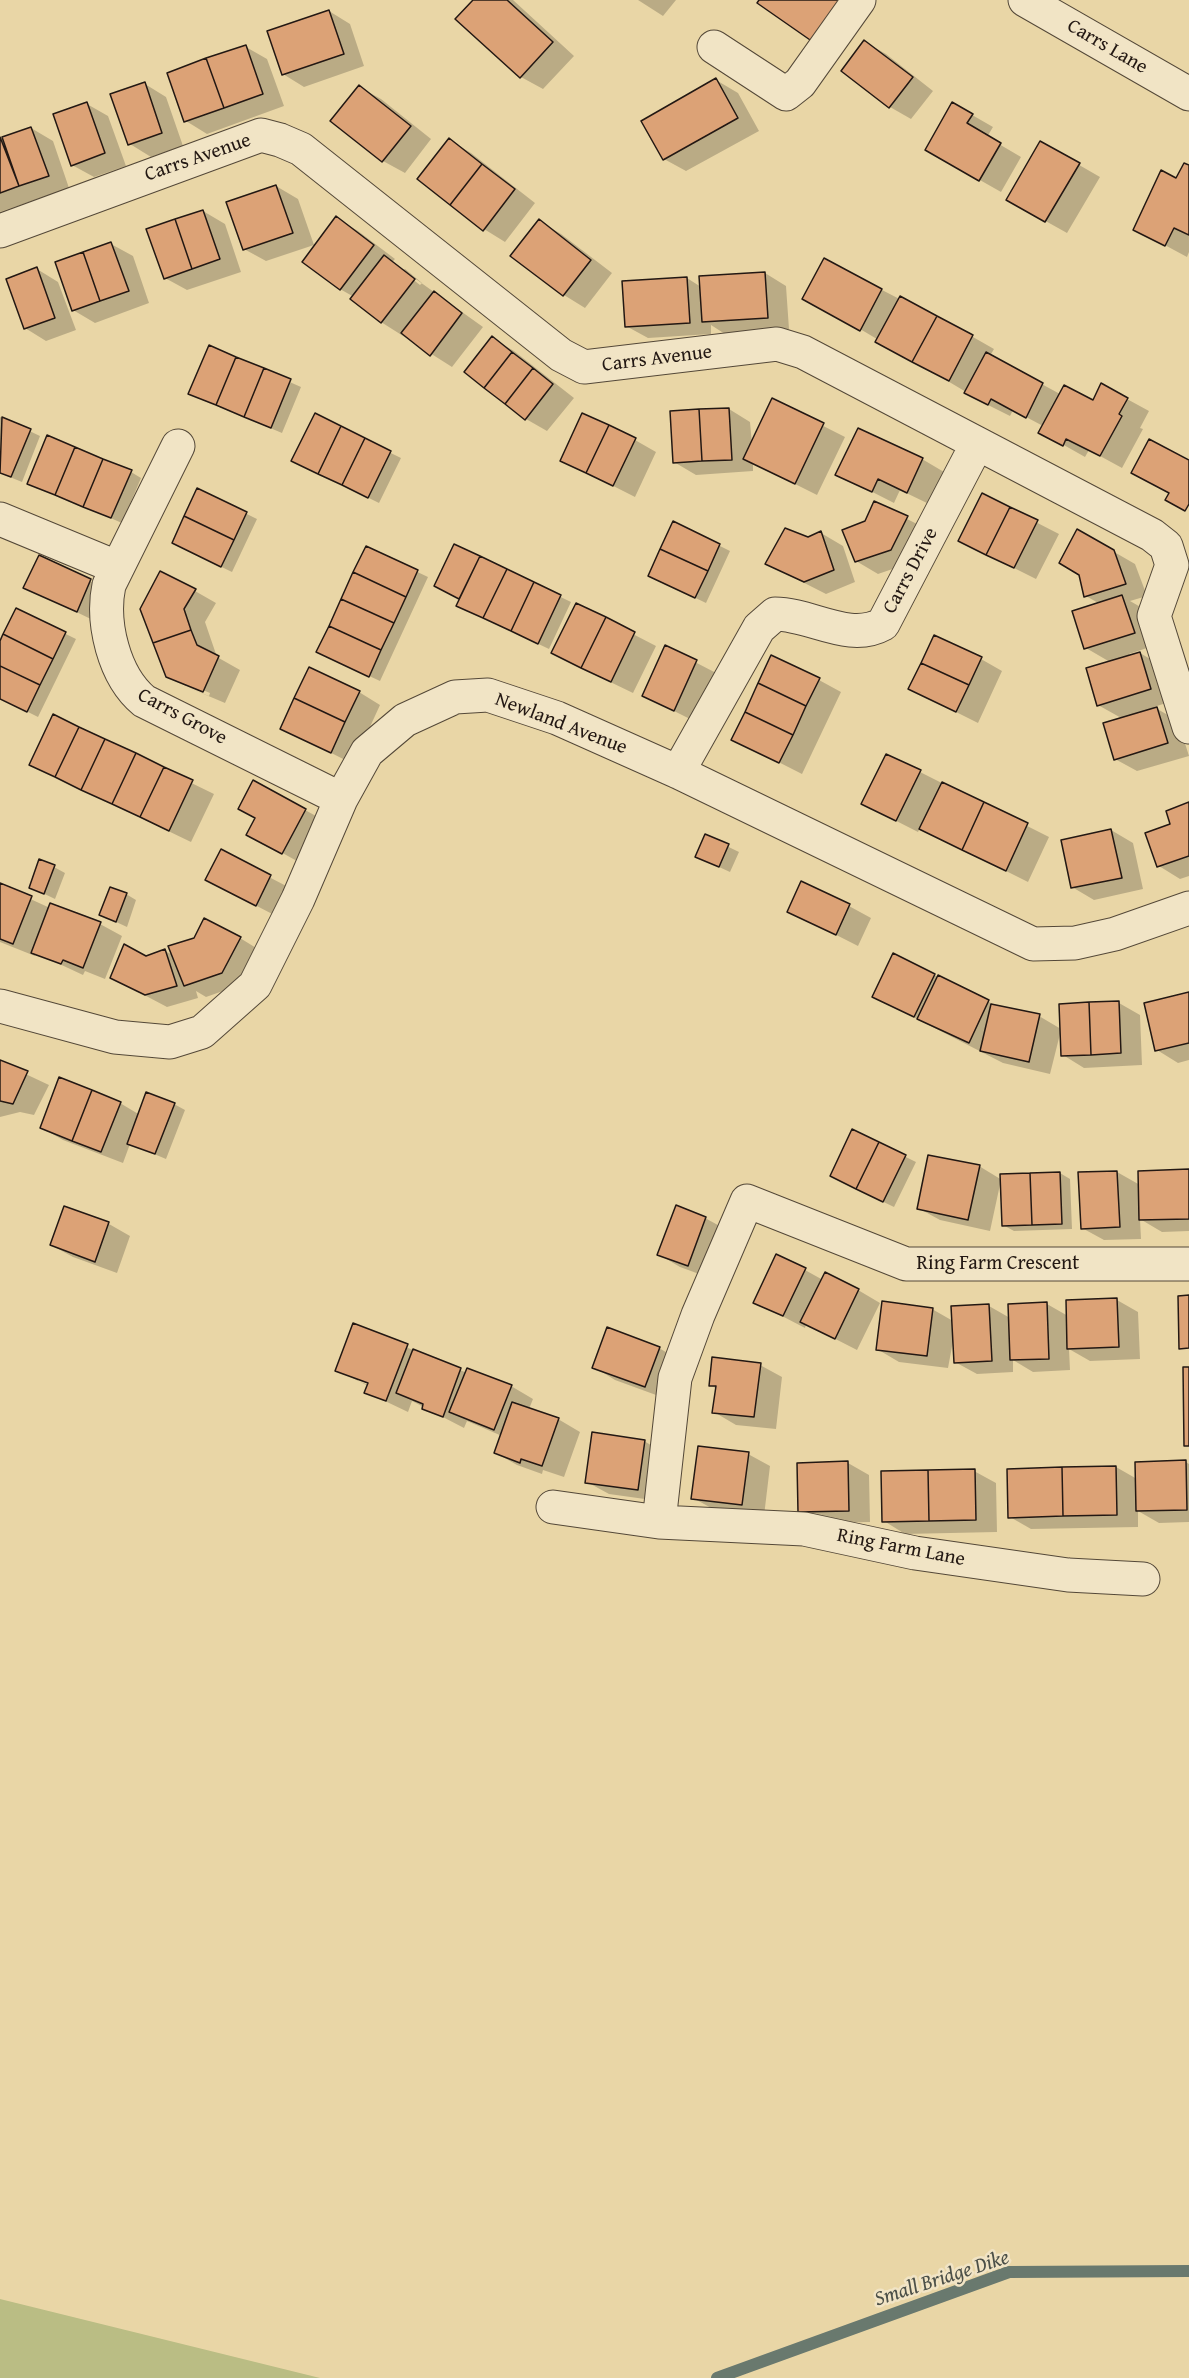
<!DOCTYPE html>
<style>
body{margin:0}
canvas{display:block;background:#e9d6a6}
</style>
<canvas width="1189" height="2378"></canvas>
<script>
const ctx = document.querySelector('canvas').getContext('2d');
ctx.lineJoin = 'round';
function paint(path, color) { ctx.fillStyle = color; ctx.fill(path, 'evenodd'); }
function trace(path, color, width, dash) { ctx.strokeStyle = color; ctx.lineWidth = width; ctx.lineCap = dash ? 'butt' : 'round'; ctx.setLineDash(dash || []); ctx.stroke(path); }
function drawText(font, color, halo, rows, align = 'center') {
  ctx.font = font + ' "Gentium Book Plus",serif'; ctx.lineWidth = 5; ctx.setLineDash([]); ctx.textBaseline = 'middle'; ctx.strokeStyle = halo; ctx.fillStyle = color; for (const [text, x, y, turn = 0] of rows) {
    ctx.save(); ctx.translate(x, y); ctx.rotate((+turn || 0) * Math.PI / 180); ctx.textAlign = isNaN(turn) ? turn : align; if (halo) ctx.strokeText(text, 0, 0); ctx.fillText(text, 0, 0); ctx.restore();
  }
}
paint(new Path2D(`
 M0,2299L320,2378H0Z`), '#babd84');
paint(new Path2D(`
 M475,0H513L574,56L543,89L521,77L457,19Z
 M638,0H676L663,16Z
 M329,11L350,24L364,66L304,87L283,74Z
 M865,42L886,54L933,91L911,119L890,107Z
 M246,47L267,59L284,106L207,134L186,121Z
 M716,80L738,93L759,131L686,171L664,159Z
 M145,84L166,97L183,146L151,157L130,144L112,95Z
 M359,87L381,99L431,139L405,173L383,161L332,121Z
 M87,104L108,116L126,166L94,177L72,165Z
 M953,104L993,127L987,137L1021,157L1001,192L927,150Z
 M31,128L53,141L69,188L0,212V139Z
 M449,140L471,153L535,203L505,242L484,229Z
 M1041,143L1100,177L1067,233L1008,200Z
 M1189,167V252L1187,257L1135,229Z
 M276,186L298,199L314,245L266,261L244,249Z
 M203,211L225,224L241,272L187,290L165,278Z
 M336,218L358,231L395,259L392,262L483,327L452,367L381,322L354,297L340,289ZM405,269L422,283L420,285L402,271Z
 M539,221L561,234L612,273L585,308L564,295L513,255Z
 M111,244L133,256L149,303L95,323L73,310Z
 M824,260L973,337L994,349L990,356L1060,394L1093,402L1127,399L1149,411L1140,428L1143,429L1122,468L1089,450L1085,457L1062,444L1043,426L1013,410L1010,416L988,405L855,326Z
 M37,269L58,282L76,330L46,341L25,328Z
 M765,273L786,286L789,329L725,334L711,325V334L648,338L626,326L687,278L701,287Z
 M492,338L514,351L574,398L547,431L526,419Z
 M210,347L301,387L282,433L201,399Z
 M772,400L845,437L817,495L753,463V471L696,475L674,462L729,409L750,422L752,444Z
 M315,416L401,458L379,503L304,466Z
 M0,417L40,436L22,482L0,473Z
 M635,440L656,452L635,497L562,460Z
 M922,459L944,472L929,504L900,490L894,503L837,474Z
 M131,472L141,478L122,523L29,483Z
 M198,490L257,519L232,572L184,549Z
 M983,495L1059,534L1036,579L960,541Z
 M875,503L929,530L913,562L878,574L856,561L866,522Z
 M674,523L730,551L706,603L660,581Z
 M1078,531L1135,564L1147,596L1130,601L1144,609L1156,645L1129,654L1130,656L1140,653L1162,666L1172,701L1154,707L1178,721L1189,756L1137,771L1115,759L1123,719L1098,705L1110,662L1086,648L1100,604L1086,596Z
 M821,533L843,546L855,582L826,594L767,564Z
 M455,546L571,602L549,649L469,611L461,599L446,592Z
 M367,548L428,577L380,681L328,657Z
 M40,557L112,592L99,623L25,587Z
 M195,591L216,603L205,622L217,657L240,670L225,703L187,687L209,696L210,693L186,683V686L167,675L142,609Z
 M577,605L656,646L633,693L575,665Z
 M17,610L76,639L38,717L0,698V644Z
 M666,647L718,674L696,722L644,696Z
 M981,659L1002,671L978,723L910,689Z
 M819,680L841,692L802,774L733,739Z
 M359,692L380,705L353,764L282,728Z
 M54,716L214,794L191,842L41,770Z
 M920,772L1049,837L1028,882L920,828L918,832L863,804Z
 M1189,804V876L1180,879L1159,866L1172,825Z
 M305,810L327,822L304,865L270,846Z
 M1111,830L1133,843L1143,889L1094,900L1072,887Z
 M706,836L739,852L730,872L697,857Z
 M221,852L292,889L278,917L228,891Z
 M54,867L65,873L55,899L30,887Z
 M0,885L50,908L51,905L100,924L122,936L105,979L85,971L83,975L36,953L35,956L0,942Z
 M126,894L136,900L127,927L101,915Z
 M849,906L871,918L858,946L789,911Z
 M240,938L261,951L243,984L206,997L196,991L198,998L167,1007L112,978L145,958L165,951L173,955Z
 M894,955L997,1006L1039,1016L1061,1029L1119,1003L1140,1015L1142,1065L1084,1068L1063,1055L1061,1030L1050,1074L1003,1063L874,997Z
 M1189,994V1060L1178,1063L1157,1050Z
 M0,1062L49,1085L34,1115L20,1112L0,1117Z
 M120,1103L140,1115L174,1104L185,1110L166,1159L130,1144L123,1163L63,1140L42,1128Z
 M853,1131L916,1162L894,1207L842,1182Z
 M979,1166L1002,1180L1060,1173L1070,1179L1072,1229L1014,1231L1003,1225L1001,1180L990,1231L940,1220L918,1208Z
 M1189,1171V1231L1162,1232L1140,1219L1141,1239L1104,1240L1082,1228L1117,1172L1140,1185Z
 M65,1208L109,1224L130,1236L117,1273L73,1257L51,1245Z
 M705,1218L727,1230L710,1278L680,1267L658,1254Z
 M805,1270L823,1280L858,1290L880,1303L857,1350L806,1324L805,1328L755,1302Z
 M1117,1300L1138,1312L1140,1359L1090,1361L1069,1349L1070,1370L1033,1372L1013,1360V1372L977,1374L955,1362L954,1336L948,1368L899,1362L877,1349L932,1309L953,1321L989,1306L1010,1318L1047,1304L1068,1316Z
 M354,1325L467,1373L468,1370L511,1386L533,1399L529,1409L558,1419L580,1432L564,1477L543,1470L542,1474L517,1465L496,1453L502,1436L467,1421L464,1428L412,1401L408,1412L366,1392L368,1386L337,1370ZM358,1378L375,1384L374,1387L358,1381Z
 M659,1348L681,1361L667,1399L615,1380L594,1367Z
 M760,1365L782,1377L776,1429L736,1425L714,1412L717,1389L710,1385Z
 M644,1441L666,1454L659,1501L609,1494L587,1482Z
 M748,1454L770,1466L764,1516L715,1510L693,1498Z
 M1186,1462L1189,1464V1522L1159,1523L1138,1511V1527L1031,1529L1010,1517L1116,1467L1137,1479Z
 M848,1463L869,1475L870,1522L821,1523L799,1511Z
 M974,1471L996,1483L997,1532L905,1534L884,1521Z`), '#0003');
trace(new Path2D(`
 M717,2378L1009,2272L1189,2271`), '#69796e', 12);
const building = new Path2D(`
 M473,0H507L553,42L520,78L455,19Z
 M759,0H842L813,42L757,3Z
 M329,10L344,54L282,75L267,31Z
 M864,40L913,77L889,108L841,71Z
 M246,45L263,94L224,108L206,58Z
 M206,58L224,108L184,122L167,73Z
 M716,78L738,118L663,160L641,121Z
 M145,82L162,133L128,145L110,94Z
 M359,85L411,126L382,162L330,121Z
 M87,102L105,153L71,166L53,114Z
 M952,102L973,114L967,123L1001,143L979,181L925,150Z
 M31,127L49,176L19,186L2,137Z
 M0,137L19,186L0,193Z
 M449,138L482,164L450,205L417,179Z
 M1040,141L1080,163L1045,222L1006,200Z
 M1184,163L1189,165V235L1174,228L1165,246L1133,230L1161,170L1176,178Z
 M482,164L515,189L483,231L450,205Z
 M276,185L293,233L243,250L226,202Z
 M203,210L220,259L192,269L175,219Z
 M336,216L374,245L340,290L302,262Z
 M175,219L192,269L164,279L146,229Z
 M539,219L591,260L563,296L510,256Z
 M111,242L129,291L100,301L83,252Z
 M83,252L100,301L72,311L55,262Z
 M384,255L415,279L381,323L350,299Z
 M824,258L882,289L860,331L802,299Z
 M37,267L55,318L24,329L6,279Z
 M765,272L768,318L702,322L699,276Z
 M687,277L690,323L625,327L622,281Z
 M434,291L462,313L430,356L401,333Z
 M900,296L937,316L912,362L875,342Z
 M937,316L973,335L949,381L912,362Z
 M492,336L512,352L484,388L464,372Z
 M209,345L236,357L216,405L188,394Z
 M512,352L533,368L505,404L484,388Z
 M986,352L1043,383L1026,418L991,399L988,405L964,393Z
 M236,357L264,368L244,417L216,405Z
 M264,368L291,379L271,428L244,417Z
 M533,368L553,384L525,420L505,404Z
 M1101,383L1128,398L1119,414L1122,416L1100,456L1066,439L1063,446L1038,433L1064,385L1093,400Z
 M772,398L824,423L795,484L743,459Z
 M729,408L732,460L702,461L699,409Z
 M699,409L702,461L673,463L670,411Z
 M315,413L341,426L318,474L291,461Z
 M582,413L609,425L586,473L560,461Z
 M2,417L31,429L11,477L0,473Z
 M609,425L636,438L613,486L586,473Z
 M341,426L365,438L342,485L318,474Z
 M858,428L923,458L907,493L878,479L872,492L835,475Z
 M47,435L75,447L55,495L27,484Z
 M365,438L391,451L368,498L342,485Z
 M1149,439L1189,460V504L1185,511L1165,500L1169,493L1131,473Z
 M75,447L103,459L83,507L55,495Z
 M103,459L132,470L111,518L83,507Z
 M197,488L247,512L234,540L184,516Z
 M982,493L1010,507L986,555L958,541Z
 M874,501L908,516L891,550L855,562L842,530L865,521Z
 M1010,507L1038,520L1014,568L986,555Z
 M184,516L234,540L221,567L172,543Z
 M673,521L720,544L708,571L660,549Z
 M785,528L808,537L821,531L834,570L804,582L765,564Z
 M1077,529L1114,550L1126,584L1084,597L1079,575L1059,563Z
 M454,544L480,556L459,599L434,586Z
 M366,546L418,570L406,597L353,572Z
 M660,549L708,571L695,598L648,576Z
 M39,555L91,579L77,612L23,588Z
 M480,556L507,569L483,618L456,606Z
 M507,569L534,582L511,631L483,618Z
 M160,571L196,589L184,609L191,630L153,643L140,609Z
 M353,572L406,597L394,623L341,599Z
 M534,582L561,595L538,644L511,631Z
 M1122,595L1135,633L1084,649L1072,611Z
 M341,599L394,623L381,650L329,626Z
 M576,603L606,617L581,668L551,653Z
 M16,608L66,632L53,659L3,634Z
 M606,617L635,632L611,682L581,668Z
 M329,626L381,650L369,677L316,652Z
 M191,630L197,645L219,656L203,692L166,677L153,643Z
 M3,634L53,659L40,685L0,666V641Z
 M934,635L982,657L969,685L921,663Z
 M665,645L697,660L674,711L642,696Z
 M1140,652L1151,689L1097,706L1086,668Z
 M771,655L820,678L806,706L758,683Z
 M921,663L969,685L956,712L908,689Z
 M0,666L40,685L27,712L0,699Z
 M309,667L360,691L345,722L294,698Z
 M758,683L806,706L793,735L745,712Z
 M294,698L345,722L331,753L280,729Z
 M1157,707L1168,743L1114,760L1103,723Z
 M745,712L793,735L779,763L731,740Z
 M53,714L79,727L55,777L29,765Z
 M79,727L105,739L81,790L55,777Z
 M105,739L136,753L112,804L81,790Z
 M136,753L164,767L140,817L112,804Z
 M886,754L921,770L896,821L861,804Z
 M164,767L193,780L169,831L140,817Z
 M253,780L306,809L282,854L246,835L255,818L238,809Z
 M942,782L984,802L962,850L919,829Z
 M984,802L1028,823L1006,871L962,850Z
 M1189,802V856L1157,867L1145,833L1170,824L1166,811Z
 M1111,829L1122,878L1071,888L1061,840Z
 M705,834L729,844L719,867L695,857Z
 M221,849L271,875L256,906L205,880Z
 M39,859L55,865L44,894L29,888Z
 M801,881L850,904L836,935L787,912Z
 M0,883L32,896L13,944L0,939Z
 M110,887L127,893L116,922L99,915Z
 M50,903L101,922L83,968L63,960L61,964L31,953Z
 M204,918L241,937L222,973L184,986L168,946L194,938Z
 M124,944L146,956L165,949L177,986L145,995L110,978Z
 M893,953L935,974L914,1017L872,997Z
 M938,975L989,1000L969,1043L917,1019Z
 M1189,992V1043L1155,1051L1144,1003Z
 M1119,1001L1121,1053L1091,1055L1089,1002Z
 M1089,1002L1091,1055L1061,1056L1059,1004Z
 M991,1004L1040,1014L1029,1062L980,1051Z
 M0,1060L28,1071L13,1104L0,1101Z
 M59,1077L92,1090L72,1141L40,1128Z
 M92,1090L121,1102L101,1152L72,1141Z
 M146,1092L175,1103L155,1154L127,1144Z
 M852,1129L879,1142L856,1189L830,1176Z
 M879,1142L906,1155L883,1202L856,1189Z
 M928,1155L980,1165L968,1220L917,1209Z
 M1189,1169V1219L1139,1220L1138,1171Z
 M1117,1171L1120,1227L1081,1229L1078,1172Z
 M1060,1172L1062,1224L1032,1225L1030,1173Z
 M1030,1173L1032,1225L1002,1226L1000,1174Z
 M676,1205L706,1217L688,1266L657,1255Z
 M64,1206L109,1222L95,1262L50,1245Z
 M776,1254L806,1268L783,1316L753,1303Z
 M825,1272L859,1289L835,1339L800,1322Z
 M1189,1295V1348L1179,1349L1178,1296Z
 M1117,1298L1119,1347L1067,1349L1066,1300Z
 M882,1301L933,1308L927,1356L876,1350Z
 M1047,1302L1049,1359L1010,1360L1008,1304Z
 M989,1304L992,1361L954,1363L951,1306Z
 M353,1323L408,1344L386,1401L364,1393L368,1383L335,1371Z
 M607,1327L660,1347L645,1387L592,1368Z
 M413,1349L461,1368L443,1417L422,1409L423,1404L396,1393Z
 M712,1357L761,1363L754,1417L712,1413L716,1386H709Z
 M1183,1367H1189V1446H1184Z
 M467,1368L512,1385L494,1430L449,1412Z
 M512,1402L559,1418L542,1466L521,1459L520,1463L494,1453Z
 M592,1432L645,1440L638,1490L585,1483Z
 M698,1446L749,1452L742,1505L691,1499Z
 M1186,1460L1187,1510L1136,1511L1135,1462Z
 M848,1461L849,1511L798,1512L797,1463Z
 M1116,1466L1117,1515L1063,1516L1062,1467Z
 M1062,1467L1063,1516L1008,1518L1007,1469Z
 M975,1469L976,1520L929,1521L928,1470Z
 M928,1470L929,1521L882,1522L881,1471Z`);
paint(building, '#dca276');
trace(building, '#231813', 1.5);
const minor = new Path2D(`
 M1025,0L1189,94
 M714,47L786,94L800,83L859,0
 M0,231L261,135L280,140L301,149L561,355L584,367L777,344L803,352L1152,535L1166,546L1172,565L1154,616L1189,727
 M178,446L109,585C101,623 114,676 144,701L341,799
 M0,519L116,567
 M678,772L759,628L775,614C811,614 849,643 883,624L977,444
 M0,1006L115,1037L170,1042L202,1032L255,985L298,899L341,799L367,752L405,720L455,697L488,695L557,718L678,772L1033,944L1075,943L1115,934L1189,908
 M553,1507L659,1522L675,1378L698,1315L747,1201L906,1264H1189
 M659,1522L804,1529L915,1553L1068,1575L1143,1579`);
trace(minor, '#544838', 35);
trace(minor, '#f1e4c5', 33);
drawText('20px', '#231813', '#f1e4c5', [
 ["Carrs Lane",1107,47,30],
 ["Carrs Avenue",198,158,-19],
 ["Carrs Avenue",657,359,-7],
 ["Carrs Drive",911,571,-62],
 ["Carrs Grove",182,717,28],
 ["Newland Avenue",561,724,21],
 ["Ring Farm Crescent",998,1264],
 ["Ring Farm Lane",901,1548,11]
]);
drawText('italic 21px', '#4c5048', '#f1e4c5', [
 ["Small Bridge Dike",942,2279,-18]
]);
</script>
